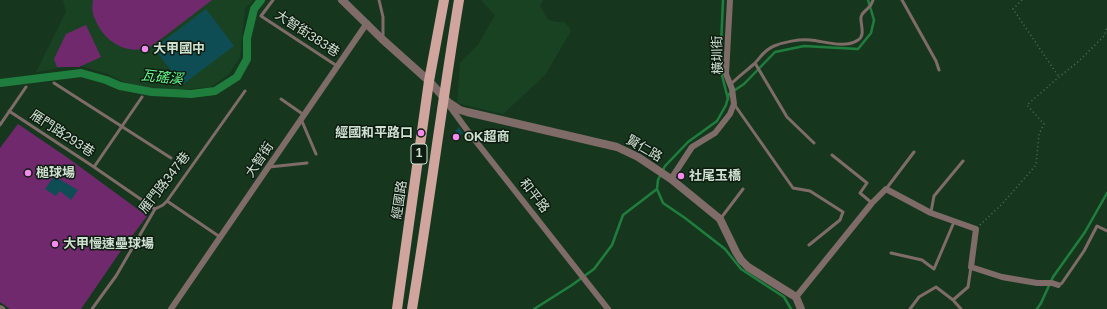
<!DOCTYPE html>
<meta charset="utf-8">
<style>
body{margin:0}
canvas{display:block;background:#16371e}
</style>
<canvas width="1107" height="309"></canvas>
<script>
const ctx = document.querySelector('canvas').getContext('2d');
ctx.lineJoin = 'round';
function paint(path, color) { ctx.fillStyle = color; ctx.fill(path, 'evenodd'); }
function trace(path, color, width, dash) { ctx.strokeStyle = color; ctx.lineWidth = width; ctx.lineCap = dash ? 'butt' : 'round'; ctx.setLineDash(dash || []); ctx.stroke(path); }
function drawText(font, color, halo, rows, align = 'center') {
  ctx.font = font + ' Helvetica,"Noto Sans TC",sans-serif'; ctx.lineWidth = 3; ctx.setLineDash([]); ctx.textBaseline = 'middle'; ctx.strokeStyle = halo; ctx.fillStyle = color; for (const [text, x, y, turn = 0] of rows) {
    ctx.save(); ctx.translate(x, y); ctx.rotate((+turn || 0) * Math.PI / 180); ctx.textAlign = isNaN(turn) ? turn : align; if (halo) ctx.strokeText(text, 0, 0); ctx.fillText(text, 0, 0); ctx.restore();
  }
}
paint(new Path2D(`
 M63,0H254L245,8L240,57L229,74L211,87L177,90L140,86L122,81L108,74L78,65L36,72L66,12Z
 M481,0H543L540,6L548,20L557,22H564L569,27L571,31L545,75L503,114L457,103L460,63L478,45L495,15Z`), '#194223');
paint(new Path2D(`
 M93,0H212L153,45C129,58 104,42 95,19C92,13 92,7 93,0Z
 M86,25L101,57L79,67H57L54,59L66,34Z
 M18,124L68,158L147,216L120,252L81,309H10L0,302V148Z`), '#71296e');
trace(new Path2D(`
 M723,0L720,68L728,99
 M657,189L663,203L685,218L725,249L741,269L784,297L791,309
 M534,309L572,285L594,269L612,245L623,215L657,189L658,180L665,166L688,142L717,121L726,105L729,94L744,84L775,52L804,46L858,49L871,33L874,20L868,0
 M1037,309L1041,303L1053,277L1085,232L1107,193`), '#1f7e3d', 2.5);
trace(new Path2D(`
 M0,83L81,73L106,80L120,86L152,92L191,94L215,91L237,77L247,59V38L254,9L261,0`), '#1f7e3d', 8);
paint(new Path2D(`
 M206,9L234,46L182,85L154,48Z
 M459,127L463,133L453,142L455,132Z
 M54,176L78,190L71,200L60,191L56,196L45,189Z`), '#0f4d55');
trace(new Path2D(`
 M1022,0L1013,9L1059,77
 M980,225L1002,204L1036,165L1039,134L1044,124L1027,105L1059,77L1079,61L1104,36L1107,27`), '#526e58', 1.5, [1, 3]);
trace(new Path2D(`
 M273,0L261,16L337,66
 M379,0L383,17V38
 M902,0L936,61L939,70
 M755,63L787,117L814,143
 M54,83L171,158
 M731,84C738,77 746,71 754,64C761,57 764,50 774,46C784,42 799,39 810,40C824,41 845,49 858,40C866,35 860,24 861,17C862,12 866,11 868,8C871,6 872,3 873,0
 M281,99L304,115
 M734,104L793,188L810,191L843,212L840,220L809,245
 M9,111L94,167L155,209
 M301,119L316,154
 M0,125L26,87
 M832,155L867,183L860,193L872,203
 M94,167L142,97
 M269,167L307,163
 M886,189L914,152
 M167,201L220,237
 M931,212L934,196L963,161
 M721,218L743,189
 M891,253L922,260L934,269L954,222
 M1059,285L1062,283L1084,251L1097,226L1107,231
 M953,300L961,309
 M92,309L116,276L155,209L163,205L167,201L245,91
 M910,309L919,297L936,287L953,300L968,287L971,267`), '#7f6b67', 3);
trace(new Path2D(`
 M448,104L467,130L608,309
 M671,179L692,147L715,133L730,114L734,104L732,89L726,74L730,0
 M796,297L872,203L886,189L931,213L976,229L971,267L1002,277L1037,283H1052L1058,285
 M0,308L2,309
 M171,309L367,23`), '#7f6b67', 6);
trace(new Path2D(`
 M342,0L382,39L429,81L448,102L460,110L467,112L617,147L638,157L671,179L720,219L736,252L741,260L748,267L796,297L801,309`), '#7f6b67', 8);
trace(new Path2D(`
 M397,309L429,81L444,0
 M412,309C429,206 442,103 459,0`), '#d0a59e', 10);
for (const [x, y, r, color] of [
 [145,49,4,"#f589ee"],
 [421,133,4,"#f589ee"],
 [456,137,4,"#f589ee"],
 [28,173,4,"#f589ee"],
 [681,176,4,"#f589ee"],
 [55,244,4,"#f589ee"]
]) { const dot = new Path2D(); dot.arc(x, y, r, 0, 2 * Math.PI); ctx.fillStyle = color; ctx.fill(dot); trace(dot, '#0d1b10', 1.5); }
for (const [x, y, w] of [
 [419,154,16]
]) { const box = new Path2D(); box.roundRect(x - w / 2, y - 10, w, 20, 3); ctx.fillStyle = '#0d1b10'; ctx.fill(box); trace(box, '#cfe2d1', 1); }
drawText('bold 12px', '#cfe2d1', null, [
 ["1",419,154]
]);
drawText('13px', '#cfe2d1', '#0d1b10', [
 ["大智街383巷",307,34,33],
 ["橫圳街",718,55,-91],
 ["雁門路293巷",62,134,33],
 ["賢仁路",644,149,30],
 ["大智街",260,160,-56],
 ["雁門路347巷",165,183,-52],
 ["和平路",534,196,52],
 ["經國路",400,200,-82]
]);
drawText('bold 13px', '#cfe2d1', '#0d1b10', [
 ["大甲國中",153,49],
 ["經國和平路口",413,133,"right"],
 ["OK超商",464,137],
 ["槌球場",36,173],
 ["社尾玉橋",689,176],
 ["大甲慢速壘球場",63,244]
], 'left');
drawText('italic 14px', '#68fb8e', '#0d1b10', [
 ["瓦磘溪",162,78,6]
]);
</script>
